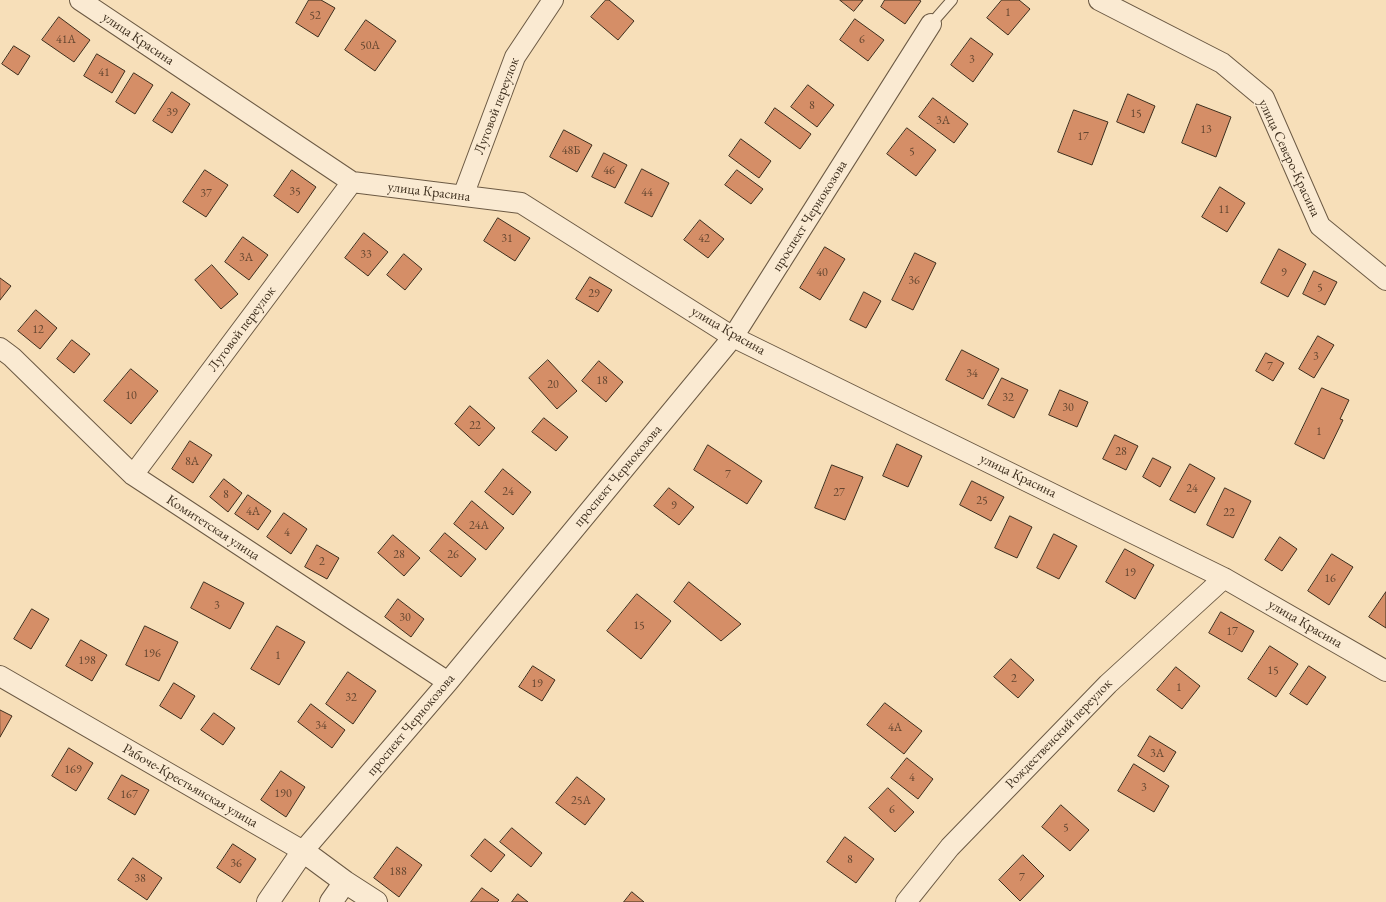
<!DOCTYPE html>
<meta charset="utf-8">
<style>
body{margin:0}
canvas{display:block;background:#f7dfb9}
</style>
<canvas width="1386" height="902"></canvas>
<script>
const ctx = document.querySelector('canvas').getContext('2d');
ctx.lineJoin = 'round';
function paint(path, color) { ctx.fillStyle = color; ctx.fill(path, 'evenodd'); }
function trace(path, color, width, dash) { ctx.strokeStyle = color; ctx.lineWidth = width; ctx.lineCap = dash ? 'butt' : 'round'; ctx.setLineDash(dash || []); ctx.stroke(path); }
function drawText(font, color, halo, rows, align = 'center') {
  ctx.font = font + ' "EB Garamond",serif'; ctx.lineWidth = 3; ctx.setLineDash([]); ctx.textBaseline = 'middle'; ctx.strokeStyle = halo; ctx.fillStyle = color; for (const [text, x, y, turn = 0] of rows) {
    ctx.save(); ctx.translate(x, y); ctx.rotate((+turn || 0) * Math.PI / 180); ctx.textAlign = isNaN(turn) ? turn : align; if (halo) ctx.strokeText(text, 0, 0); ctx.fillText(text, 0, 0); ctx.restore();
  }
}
const building = new Path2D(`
 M309,0H321L335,8L318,37L296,23Z
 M606,0H609L634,21L618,40L591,17Z
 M840,0H863L854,11Z
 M885,0H919L921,1L905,24L881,7Z
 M1002,0H1019L1030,9L1008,35L987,18Z
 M59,17L90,40L74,62L42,40Z
 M855,19L884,40L868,61L840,40Z
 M366,20L396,41L375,71L345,50Z
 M971,38L993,54L973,82L951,65Z
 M14,46L30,56L18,75L2,64Z
 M97,54L125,71L112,93L84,76Z
 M134,73L153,85L135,114L116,102Z
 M808,85L834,105L817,127L791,107Z
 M172,92L190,104L172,133L153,121Z
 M1128,94L1155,106L1144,133L1117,122Z
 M933,98L968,124L954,143L919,117Z
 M1197,104L1231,117L1216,157L1182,143Z
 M775,108L811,134L800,149L765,123Z
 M1074,110L1108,122L1092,165L1058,152Z
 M907,128L936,150L916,176L887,154Z
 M564,130L592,145L577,172L550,157Z
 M741,139L771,161L759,178L729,156Z
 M604,153L627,165L615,188L592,177Z
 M642,169L669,183L652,217L625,203Z
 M205,170L228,185L206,217L183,202Z
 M292,170L316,187L298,213L274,196Z
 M737,170L763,189L751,204L725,185Z
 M1220,187L1245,203L1227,232L1202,217Z
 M498,218L530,238L515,261L484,241Z
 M700,220L724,239L708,258L684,240Z
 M364,233L388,252L368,276L345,258Z
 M243,237L268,255L249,280L225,262Z
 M825,247L845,259L820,300L800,288Z
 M1279,249L1306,264L1288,297L1261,283Z
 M915,253L936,263L913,310L892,300Z
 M404,254L422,269L405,290L387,275Z
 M212,265L238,294L221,309L195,280Z
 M1314,271L1337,282L1325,305L1303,294Z
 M590,277L612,290L598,312L576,299Z
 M0,278L11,286L0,300Z
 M864,292L881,301L866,328L850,320Z
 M36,310L57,328L40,349L18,331Z
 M1318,336L1334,345L1314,378L1299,369Z
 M72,340L90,354L74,373L57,359Z
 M962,350L999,369L983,399L946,380Z
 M1266,353L1284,363L1273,381L1256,371Z
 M548,360L577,391L557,409L529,378Z
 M599,361L623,382L606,402L582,381Z
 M131,369L158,391L131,424L104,401Z
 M1002,378L1028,390L1014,418L988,405Z
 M1322,388L1349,400L1340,419L1343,420L1324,459L1295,444Z
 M1060,390L1088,402L1077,427L1049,415Z
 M470,406L495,428L479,446L455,424Z
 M544,418L568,437L556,451L532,432Z
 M1115,435L1138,446L1126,470L1103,459Z
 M190,441L212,455L193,483L172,469Z
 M897,444L922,456L908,487L883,476Z
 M708,445L762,481L747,504L694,470Z
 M1153,458L1171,467L1160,487L1143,477Z
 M1190,464L1215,478L1195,513L1170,500Z
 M832,465L863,477L845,520L815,508Z
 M503,469L531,492L513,515L485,492Z
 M224,479L242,493L228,512L210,497Z
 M972,481L1004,497L991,521L960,505Z
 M669,488L694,507L679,525L654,506Z
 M1225,488L1251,501L1233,538L1207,525Z
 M248,495L271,511L258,530L235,514Z
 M472,501L504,528L486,550L454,524Z
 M284,513L307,529L291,554L267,537Z
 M1010,516L1032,527L1017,558L995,548Z
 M445,533L476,559L461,577L430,551Z
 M1054,534L1077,546L1059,579L1037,568Z
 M393,535L420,558L404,576L378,553Z
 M1280,537L1297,549L1282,571L1265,560Z
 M317,545L339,558L327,579L305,567Z
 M1125,549L1154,565L1135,599L1106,582Z
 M1332,554L1353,567L1329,605L1308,591Z
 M204,582L244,603L230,629L191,608Z
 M689,582L741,624L721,641L674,602Z
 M1386,592V628L1369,617Z
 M637,594L671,621L641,659L607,631Z
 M398,599L424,619L411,637L385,617Z
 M32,609L49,619L31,649L14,639Z
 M1221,612L1254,631L1242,652L1209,633Z
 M145,626L178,642L159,681L126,665Z
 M277,626L305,642L279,685L251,669Z
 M81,640L107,655L92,681L66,666Z
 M1270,646L1298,664L1276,697L1248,679Z
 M1011,659L1034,680L1018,698L994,677Z
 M533,666L555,680L542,701L519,687Z
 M1309,666L1326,677L1307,705L1290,694Z
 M1176,667L1200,686L1182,709L1157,690Z
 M348,672L376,691L353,724L326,704Z
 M174,683L195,696L181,719L160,706Z
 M885,703L922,731L904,754L867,725Z
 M311,704L345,730L332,748L298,722Z
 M0,710L12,716L0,737Z
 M214,713L235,728L223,745L201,730Z
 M1150,736L1176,752L1164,772L1138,756Z
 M69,748L93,763L76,791L52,776Z
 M907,758L933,779L918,799L891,778Z
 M1134,764L1169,786L1154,812L1118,791Z
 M281,771L305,787L286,817L261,800Z
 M122,775L149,790L135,815L108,799Z
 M577,777L605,799L585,825L556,803Z
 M888,788L914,812L895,832L869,808Z
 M1061,805L1089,830L1070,851L1042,827Z
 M512,828L542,853L531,867L500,842Z
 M845,837L874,859L856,883L827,862Z
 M485,839L505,855L491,872L471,856Z
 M233,844L256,859L240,883L217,868Z
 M397,847L422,865L399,897L374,878Z
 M1023,855L1044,876L1020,901L999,880Z
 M133,858L162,878L147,900L118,880Z
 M482,888L499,900L497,902H471Z
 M632,892L644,902H624Z
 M518,894L528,902H512Z`);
paint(building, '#d58e67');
trace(building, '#3d2e1d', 1);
const service = new Path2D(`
 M931,24L952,0`);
const minor = new Path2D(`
 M80,0L352,182L521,203L733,337L1224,578L1386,671
 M1099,0L1222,63L1264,98L1320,226L1386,280
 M463,196L515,57L553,0
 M0,348L12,357L133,475L448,682
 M133,475L352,182
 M0,676L303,851L448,682L733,337L931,24
 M906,902L950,847L1108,684L1224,578`);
const tertiary = new Path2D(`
 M268,902L303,851L345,882L376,902
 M331,902L345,882`);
trace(service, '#6c5a44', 12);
trace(minor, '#6c5a44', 22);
trace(tertiary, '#6c5a44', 24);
trace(service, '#faead2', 10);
trace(minor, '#faead2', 20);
trace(tertiary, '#faead2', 22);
drawText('12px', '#634630', null, [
 ["1",1008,13],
 ["52",315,16],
 ["41А",66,40],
 ["6",862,40],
 ["50А",370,46],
 ["3",972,60],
 ["41",104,73],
 ["8",812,106],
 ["39",172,113],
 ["15",1136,114],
 ["3А",943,121],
 ["13",1206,130],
 ["17",1083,137],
 ["48Б",571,151],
 ["5",912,152],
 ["46",609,171],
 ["35",295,192],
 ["44",647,193],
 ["37",206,194],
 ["11",1224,210],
 ["31",507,239],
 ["42",704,239],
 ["33",366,255],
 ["3А",246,258],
 ["40",822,273],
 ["9",1284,273],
 ["36",914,281],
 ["5",1320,288],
 ["29",594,294],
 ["12",38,330],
 ["3",1316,357],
 ["7",1270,367],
 ["34",972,374],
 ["18",602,381],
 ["20",553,385],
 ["10",131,396],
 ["32",1008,398],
 ["30",1068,408],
 ["22",475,426],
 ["1",1319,432],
 ["28",1121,452],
 ["8А",192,462],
 ["7",728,475],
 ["24",1192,489],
 ["24",508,492],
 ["27",839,493],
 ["8",226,495],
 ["25",982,501],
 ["9",674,506],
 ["4А",253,512],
 ["22",1229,513],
 ["24А",479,526],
 ["4",287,533],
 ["28",399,555],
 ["26",453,555],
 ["2",322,562],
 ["19",1130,573],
 ["16",1330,579],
 ["3",217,606],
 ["30",405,618],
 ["15",639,626],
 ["17",1232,632],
 ["196",152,654],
 ["1",278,656],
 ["198",87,661],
 ["15",1273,671],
 ["2",1014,679],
 ["19",537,684],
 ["1",1179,688],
 ["32",351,698],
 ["34",321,726],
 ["4А",895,728],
 ["3А",1157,754],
 ["169",73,770],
 ["4",912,778],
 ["3",1144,788],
 ["190",283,794],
 ["167",129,795],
 ["25А",581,801],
 ["6",892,810],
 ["5",1066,828],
 ["8",850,860],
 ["36",236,864],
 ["188",398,872],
 ["7",1022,878],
 ["38",140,879]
]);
drawText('14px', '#3d2e1d', '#faead2', [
 ["улица Красина",138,39,34],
 ["Луговой переулок",497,106,-69],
 ["улица Северо-Красина",1289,158,65],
 ["улица Красина",429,192,7],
 ["проспект Чернокозова",810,216,-58],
 ["Луговой переулок",242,329,-53],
 ["улица Красина",728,331,30],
 ["проспект Чернокозова",618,476,-50],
 ["улица Красина",1018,476,26],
 ["Комитетская улица",213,528,33],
 ["улица Красина",1305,624,30],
 ["проспект Чернокозова",411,725,-50],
 ["Рождественский переулок",1059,734,-46],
 ["Рабоче-Крестьянская улица",190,786,30]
]);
</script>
